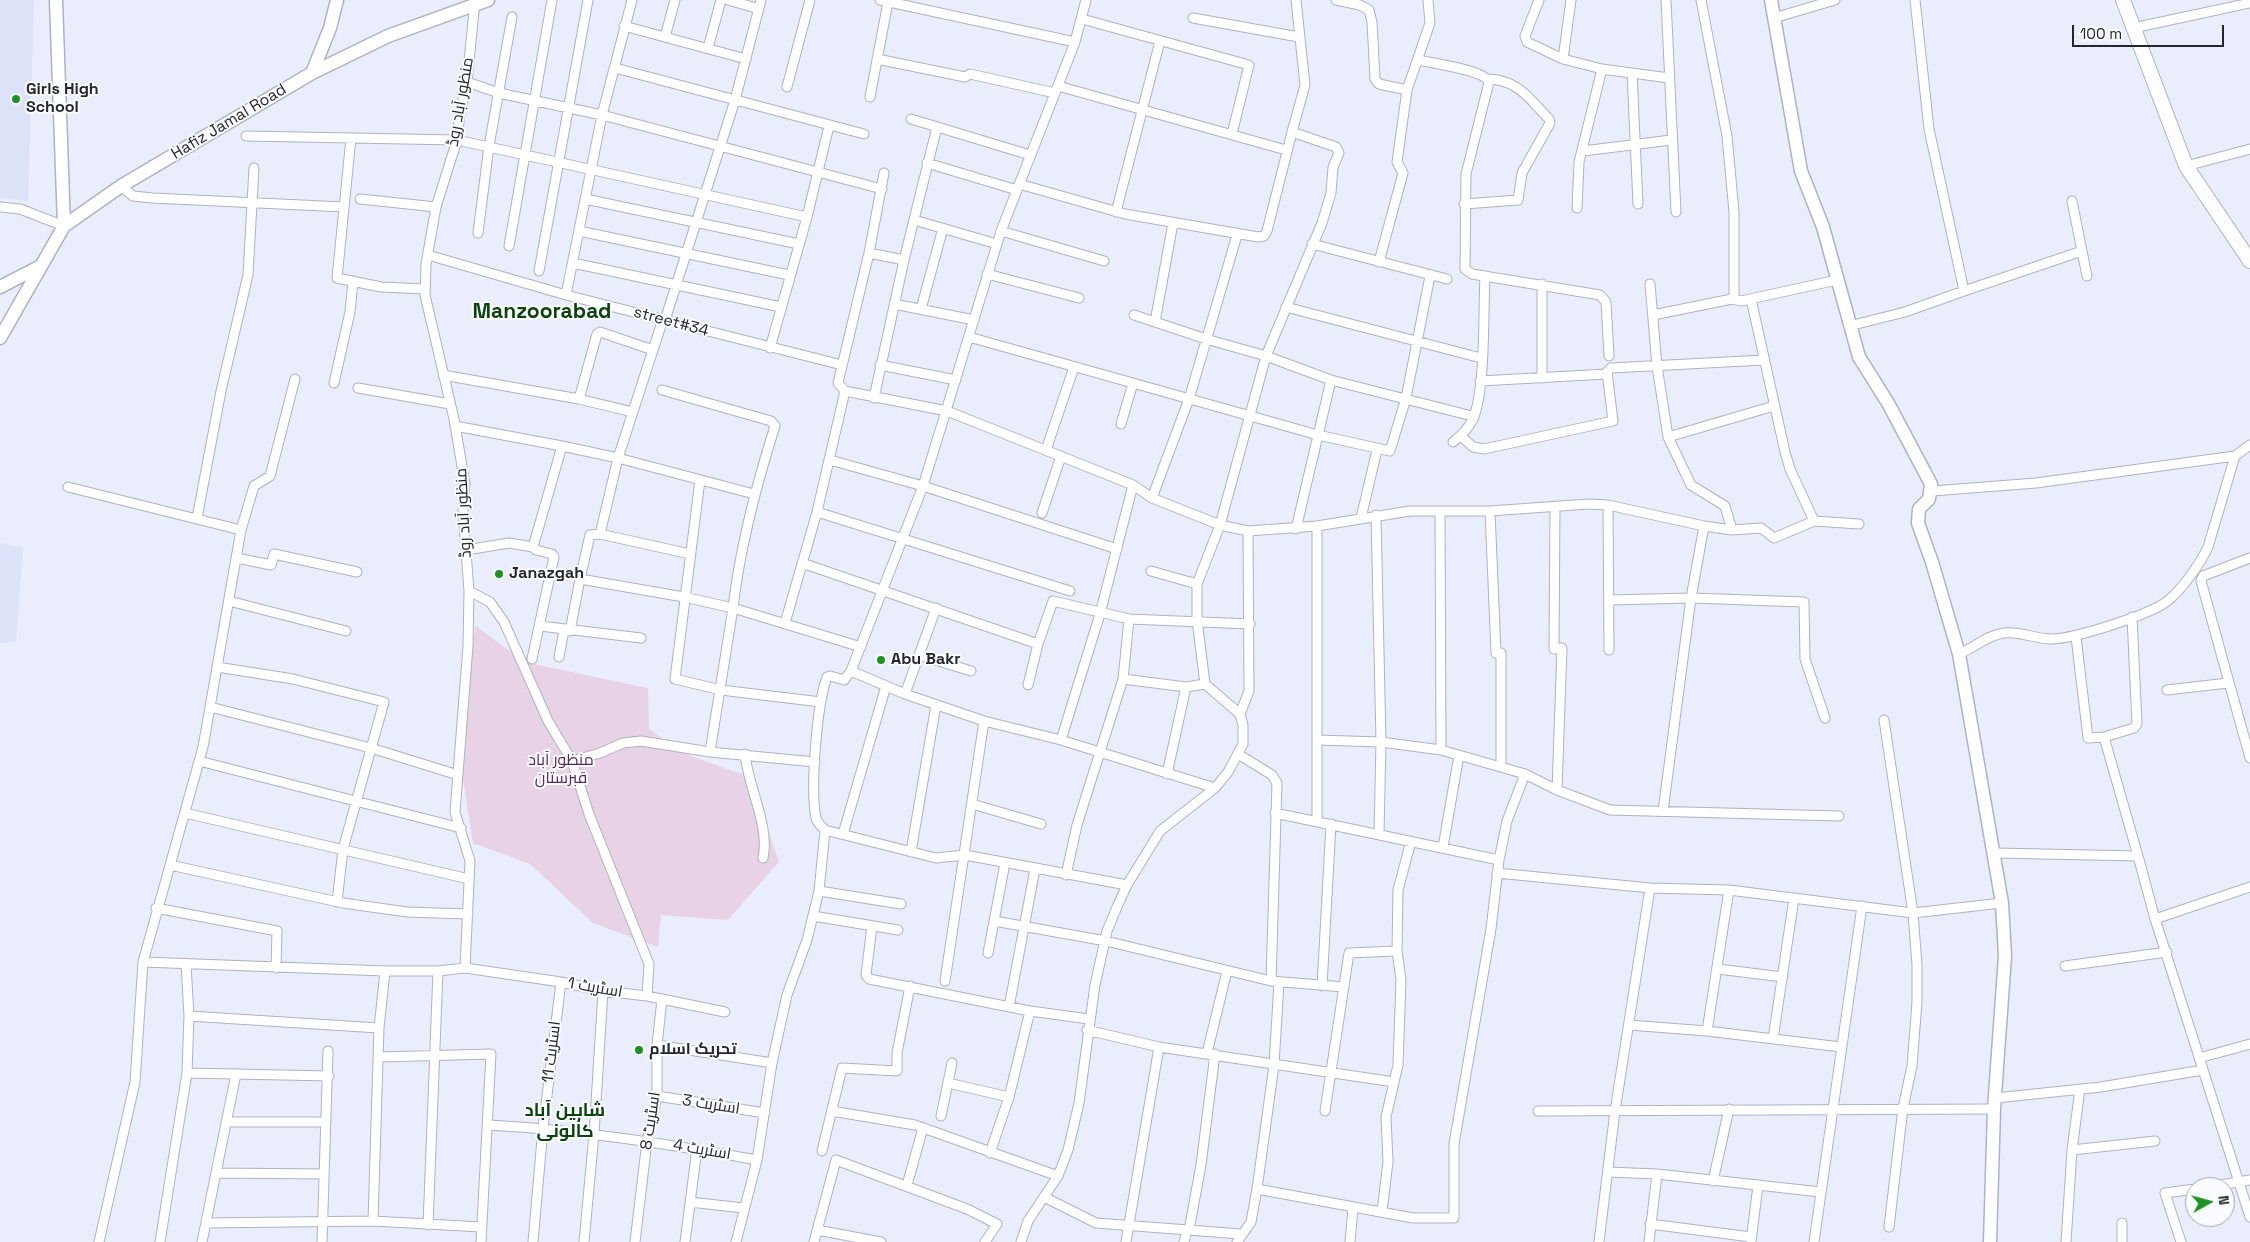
<!DOCTYPE html>
<meta charset="utf-8">
<style>
body{margin:0}
#map{position:relative;width:2250px;height:1242px;overflow:hidden;background:#eaeefc;font-family:"Space Grotesk",sans-serif}
canvas{display:block}
.north{position:absolute;left:2185px;top:1177px;width:50px;height:50px;box-sizing:border-box;background:#fbfcff;border:1px solid #a5a6aa;border-radius:50%;rotate:83deg;font-size:14px;font-weight:700;line-height:20px;text-align:center;color:#25262b}
.north::after{content:'';display:block;margin:auto;width:18px;height:22px;background:#1c9321;clip-path:polygon(50% 0,100% 100%,50% 72%,0 100%)}
.scale{position:absolute;left:2072px;top:25px;width:152px;height:22px;box-sizing:border-box;border:2px solid #25262b;border-top:0;padding-left:6px;font-size:15px;line-height:18px;white-space:nowrap;color:#25262b;-webkit-text-stroke:4px #fbfcff;paint-order:stroke}
</style>
<div id="map">
<canvas width="2250" height="1242"></canvas>
<div class="north">N</div>
<div class="scale">100 m</div>
</div>
<script>
const ctx = document.querySelector('canvas').getContext('2d');
ctx.lineJoin = 'round';
function paint(path, color) { ctx.fillStyle = color; ctx.fill(path, 'evenodd'); }
function trace(path, color, width, dash) { ctx.strokeStyle = color; ctx.lineWidth = width; ctx.lineCap = dash ? 'butt' : 'round'; ctx.setLineDash(dash || []); ctx.stroke(path); }
function drawText(font, color, halo, rows, align = 'center') {
  ctx.font = font + ' "Space Grotesk",Cairo,sans-serif'; ctx.lineWidth = 4; ctx.setLineDash([]); ctx.textBaseline = 'middle'; ctx.strokeStyle = halo; ctx.fillStyle = color; for (const [text, x, y, turn = 0] of rows) {
    ctx.save(); ctx.translate(x, y); ctx.rotate((+turn || 0) * Math.PI / 180); ctx.textAlign = isNaN(turn) ? turn : align; if (halo) ctx.strokeText(text, 0, 0); ctx.fillText(text, 0, 0); ctx.restore();
  }
}
paint(new Path2D(`
 M0,0H34L28,201L0,198Z
 M0,543L23,548L16,641L0,644Z`), '#dce2f7');
paint(new Path2D(`
 M476,626L524,662L648,688L649,729L682,753L750,777L779,862L728,920L661,915L658,947L593,923L530,864L473,843L456,734Z`), '#e7d2e6');
const street = new Path2D(`
 M728,0L759,9
 M880,0L1075,42
 M1086,0L1075,42L1001,231L923,486L851,671L905,694L984,721L1061,740L1215,788
 M1336,0L1360,5L1369,10L1372,22L1375,79L1379,84L1407,90
 M1539,0L1525,36L1527,42L1563,59L1602,69L1669,78
 M1666,0L1676,212
 M1193,18L1299,37
 M1774,18L1835,0
 M1082,19L1249,65L1232,134
 M624,26L746,59
 M2133,28L2250,3
 M665,37L675,0
 M708,48L721,0
 M877,59L965,77L970,74L1055,93
 M1563,59L1571,0
 M1418,60C1431,63 1485,70 1489,82L1466,174L1465,269L1472,274L1600,295L1606,302L1609,356
 M615,68L864,134
 M1632,73L1638,204
 M467,82L499,93L602,115L882,189
 M1058,86L1286,150
 M787,87L810,0
 M870,97L888,2
 M911,119L1030,155
 M246,136L457,140L807,217
 M351,138L337,278L381,287L425,289
 M1583,151L1671,140
 M927,163L1017,190
 M2186,166L2250,149
 M884,173L869,253L838,383L845,391L947,411L1133,485L1152,498L1220,525L1248,531L1317,526L1410,511H1490L1588,504L1608,505L1704,526L1732,530L1761,528L1774,538L1814,521L1859,524
 M1019,184L1125,214L1258,237L1264,236L1267,231L1292,132
 M121,186L133,196L152,198L344,207
 M360,199L436,207
 M585,199L799,244
 M1464,204L1518,200L1522,173L1550,123L1549,119C1529,99 1519,80 1488,79
 M0,207L20,209L64,226
 M1577,208L1579,162L1602,69
 M1116,212L1160,41
 M914,220L997,244
 M579,231L789,275
 M1001,231L1104,261
 M478,233L489,146L512,17
 M1312,244L1447,279
 M509,246L552,0
 M869,253L904,260
 M428,255L566,295L842,365
 M1379,262L1403,173L1397,162L1407,90L1430,23L1428,0
 M573,263L781,307
 M539,271L588,0
 M987,274L1079,298
 M1650,284L1657,366L1668,437L1691,485L1725,506L1732,530
 M1964,291L2082,251L2072,201L2087,276
 M566,295L602,115L632,0
 M1732,299L1741,301L1837,280
 M1751,299L1785,452L1790,469L1814,521
 M894,304L974,320
 M1286,307L1481,358
 M921,309L943,228
 M1134,315L1206,339L1266,356L1331,380L1472,416
 M1653,315L1727,300L1732,299L1734,295V212L1727,136L1701,0
 M663,319L618,458L754,494
 M665,320L735,100L761,0
 M1155,322L1173,223
 M1849,326L1905,312L1964,291L1929,129L1915,0
 M969,337L1318,435L1390,451L1406,398L1430,276
 M770,348L807,217L829,126
 M880,365L956,380
 M443,375L579,399
 M1542,378V284
 M1480,381L1607,374
 M334,383L350,312L353,281
 M358,388L450,404
 M874,398L904,260L937,127
 M633,412L579,399L597,334L600,332L653,350
 M1121,424L1133,383
 M455,426L562,446
 M1461,436L1473,447L1484,449L1613,421L1607,372L1611,368L1764,360
 M1668,437L1774,406
 M1453,442C1461,436 1468,429 1473,419C1486,388 1483,311 1485,276
 M1046,450L1074,367
 M830,460L923,486L1117,549
 M700,480L675,679L721,690L821,702
 M68,487L241,530
 M1932,491L2036,483L2235,456L2250,445
 M1152,498L1189,399L1237,235
 M1608,505L1609,650
 M1555,507L1554,649L1562,648L1557,790
 M1440,511L1441,750
 M1490,511L1496,653H1501V767
 M817,512L1070,591
 M1042,513L1061,456
 M1376,515L1381,742L1379,834
 M197,518L221,391L248,275L254,168
 M1361,518L1377,450
 M1296,529L1331,380
 M466,550L509,543L533,547L562,446L618,458L600,534L690,554
 M237,558L271,565L274,554L357,572
 M2250,558L2203,576L2201,581L2250,758
 M802,563L1038,644
 M1151,571L1197,584
 M580,579L590,535L600,534
 M469,591L490,602L504,622L548,721L572,761L589,814L649,964L647,996
 M1610,600L1691,598L1804,602L1805,659L1825,718
 M229,601L346,631
 M785,623L817,512L845,391
 M540,626L641,638
 M570,631L580,579L684,597L733,608C740,546 756,486 775,426L771,421L662,390
 M2076,637L2088,738L2104,737L2134,728L2137,724L2132,617
 M1959,654C1974,648 1987,635 2004,633C2019,631 2033,638 2049,639C2071,640 2154,614 2170,599C2185,585 2200,564 2208,547L2235,456
 M919,655L971,671
 M559,657L564,630
 M532,659L554,557L552,554L536,550L533,547
 M217,667L293,679L384,702L343,849L337,902
 M851,671L844,680L830,676L827,677C817,703 810,790 816,818C817,823 821,826 825,830L936,858L965,855L1127,885
 M1123,679L1186,687L1205,684
 M1028,685L1038,644L1053,601L1129,619L1250,624
 M2167,690L2228,683
 M905,694L936,608
 M210,707L371,748L458,775
 M1240,714L1249,691L1248,531
 M1884,720L1913,913L1917,965V1002L1912,1066L1903,1108L1889,1227
 M2104,737L2138,856
 M1061,740L1100,614L1133,485
 M1317,740L1381,742L1441,750L1525,774L1557,790L1610,810L1839,816
 M710,752L733,608L861,647
 M745,754C748,787 770,826 763,858
 M1238,754L1272,775L1277,783L1271,981
 M199,761L461,828
 M572,761L600,753L623,743L641,741L710,752L815,762
 M1167,774L1186,687
 M972,804L1041,824
 M1663,811L1691,598L1704,526
 M185,813L469,879
 M1275,813L1499,860
 M1317,821V526
 M843,834L886,686
 M1443,847L1459,755
 M911,852L936,705
 M1995,853L2138,856L2155,919L2250,1217
 M170,865L343,903L407,912L468,914
 M1497,873L1650,888L1729,890L1913,913L2002,903
 M1066,875L1077,825L1123,679L1129,619
 M819,891L901,904
 M156,908L277,931L276,968
 M813,916L898,930
 M2155,919L2250,887
 M994,921L1106,941L1271,981L1344,987
 M872,926L866,975L869,979L1030,1011L1089,1019
 M988,953L1005,863
 M143,962L385,971H438L465,968L561,982L603,991L647,996L725,1012
 M2065,966L2167,952
 M465,968L470,861L455,812L468,646L469,591L463,512L465,484L454,419L425,295L426,264L436,207L457,140L460,113L467,82L475,1
 M1718,969L1783,977
 M945,981L984,721
 M1322,986L1331,824
 M1009,1007L1035,869
 M189,1016L379,1028
 M1629,1025L1707,1031L1841,1047
 M1087,1030L1159,1047L1394,1082
 M1707,1031L1729,890
 M1773,1039L1794,898
 M657,1045L772,1063
 M1207,1053L1227,971
 M379,1057L491,1054L481,1242
 M2199,1058L2250,1044
 M187,1073L329,1076
 M948,1083L1009,1097
 M657,1096L765,1113
 M1996,1098L2101,1087L2203,1070
 M832,1111L915,1125L1058,1176
 M1325,1111L1349,953L1397,951
 M1538,1111L1994,1109
 M941,1116L952,1063
 M226,1122H326
 M489,1125C579,1130 668,1144 757,1160
 M2072,1150L2155,1141
 M822,1151L842,1068L897,1071V1053L910,986
 M990,1153L1009,1097L1030,1011
 M1608,1172L1657,1174L1821,1192
 M216,1173L324,1174
 M1713,1181L1729,1109
 M907,1185L923,1128
 M2209,1187L2250,1180
 M1257,1189L1413,1218H1454V1144L1491,929L1499,860L1507,821L1525,774
 M1044,1197L1096,1223L1241,1234
 M690,1202L743,1208
 M1382,1211L1388,1162L1386,1117L1398,1065L1401,980L1397,951L1398,890L1411,841
 M373,1221L379,1028L385,971
 M206,1223L373,1221L481,1227
 M1650,1224L1751,1237
 M428,1225L438,971
 M817,1230L881,1242
 M1189,1230L1201,1165L1215,1054
 M99,1242L135,1082L143,962L203,747L241,530L254,486L270,476L295,379
 M160,1242L187,1073L189,1016L186,964
 M202,1242L236,1074
 M322,1242L328,1051
 M533,1242L543,1128L561,982
 M584,1242L594,1134L603,991
 M635,1242L647,1141L657,1096V1045L662,999
 M685,1242L697,1149
 M736,1242L757,1160L772,1063L787,995L807,940L819,891L825,830
 M814,1242L836,1160L967,1209L997,1224L985,1242
 M1021,1242L1028,1221L1058,1176L1068,1150L1079,1103L1095,985L1107,931L1117,907L1127,885L1160,831L1215,788L1228,772L1243,744V725L1240,714L1205,684L1197,620V584L1220,525L1266,356L1322,223L1331,193L1333,167L1339,153L1336,147L1292,132L1305,85L1296,0
 M1126,1242L1159,1047
 M1184,1242L1187,1230
 M1237,1242L1251,1222L1257,1189L1274,1065L1279,982
 M1350,1242L1353,1208
 M1599,1242L1615,1111L1650,888
 M1649,1242L1657,1174
 M1751,1242L1758,1185
 M1814,1242L1862,906
 M2066,1242L2072,1150L2080,1089
 M2122,1242V1223
 M2181,1242L2165,1193L2195,1189`);
const secondary = new Path2D(`
 M56,0L64,226
 M1771,0L1801,171L1823,227L1859,357L1888,403L1931,484L1929,499L1919,509L1918,523L1932,562L1959,654L2002,903L2005,956L1994,1109L1990,1242
 M312,73L330,28L337,0
 M0,287L41,266
 M0,338L64,226L121,186L312,73L388,36L488,0`);
const primary = new Path2D(`
 M2123,0L2186,166L2250,261`);
trace(street, '#afb2c0', 11);
trace(secondary, '#afb2c0', 15);
trace(primary, '#afb2c0', 16);
trace(street, '#fff', 9);
trace(secondary, '#fff', 12);
trace(primary, '#fff', 14);
for (const [x, y, r, color] of [
 [16,99,5,"#1c9321"],
 [499,574,5,"#1c9321"],
 [881,660,5,"#1c9321"],
 [639,1050,5,"#1c9321"]
]) { const dot = new Path2D(); dot.arc(x, y, r, 0, 2 * Math.PI); ctx.fillStyle = color; ctx.fill(dot); trace(dot, '#fbfcff', 2); }
drawText('bold 16px', '#25262b', '#fbfcff', [
 ["Girls High",26,90],
 ["School",26,108],
 ["Janazgah",509,574],
 ["Abu Bakr",891,660],
 ["تحریک اسلام",649,1050]
], 'left');
drawText('16px', '#25262b', '#fbfcff', [
 ["منظور آباد روڈ",461,102,-80],
 ["Hafiz Jamal Road",229,122,-31],
 ["street#34",671,322,15],
 ["منظور آباد روڈ",464,513,-93],
 ["اسٹریٹ 1",595,988,10],
 ["اسٹریٹ 11",552,1052,-83],
 ["اسٹریٹ 3",711,1105,9],
 ["اسٹریٹ 8",651,1121,-81],
 ["اسٹریٹ 4",702,1150,10]
]);
drawText('16px', '#542c53', '#fbfcff', [
 ["منظور آباد",561,761],
 ["قبرستان",561,779]
]);
drawText('bold 18px', '#0c430d', '#fbfcff', [
 ["شاہین آباد",565,1111],
 ["کالونی",565,1132]
]);
drawText('bold 21px', '#0c430d', '#fbfcff', [
 ["Manzoorabad",542,312]
]);
</script>
